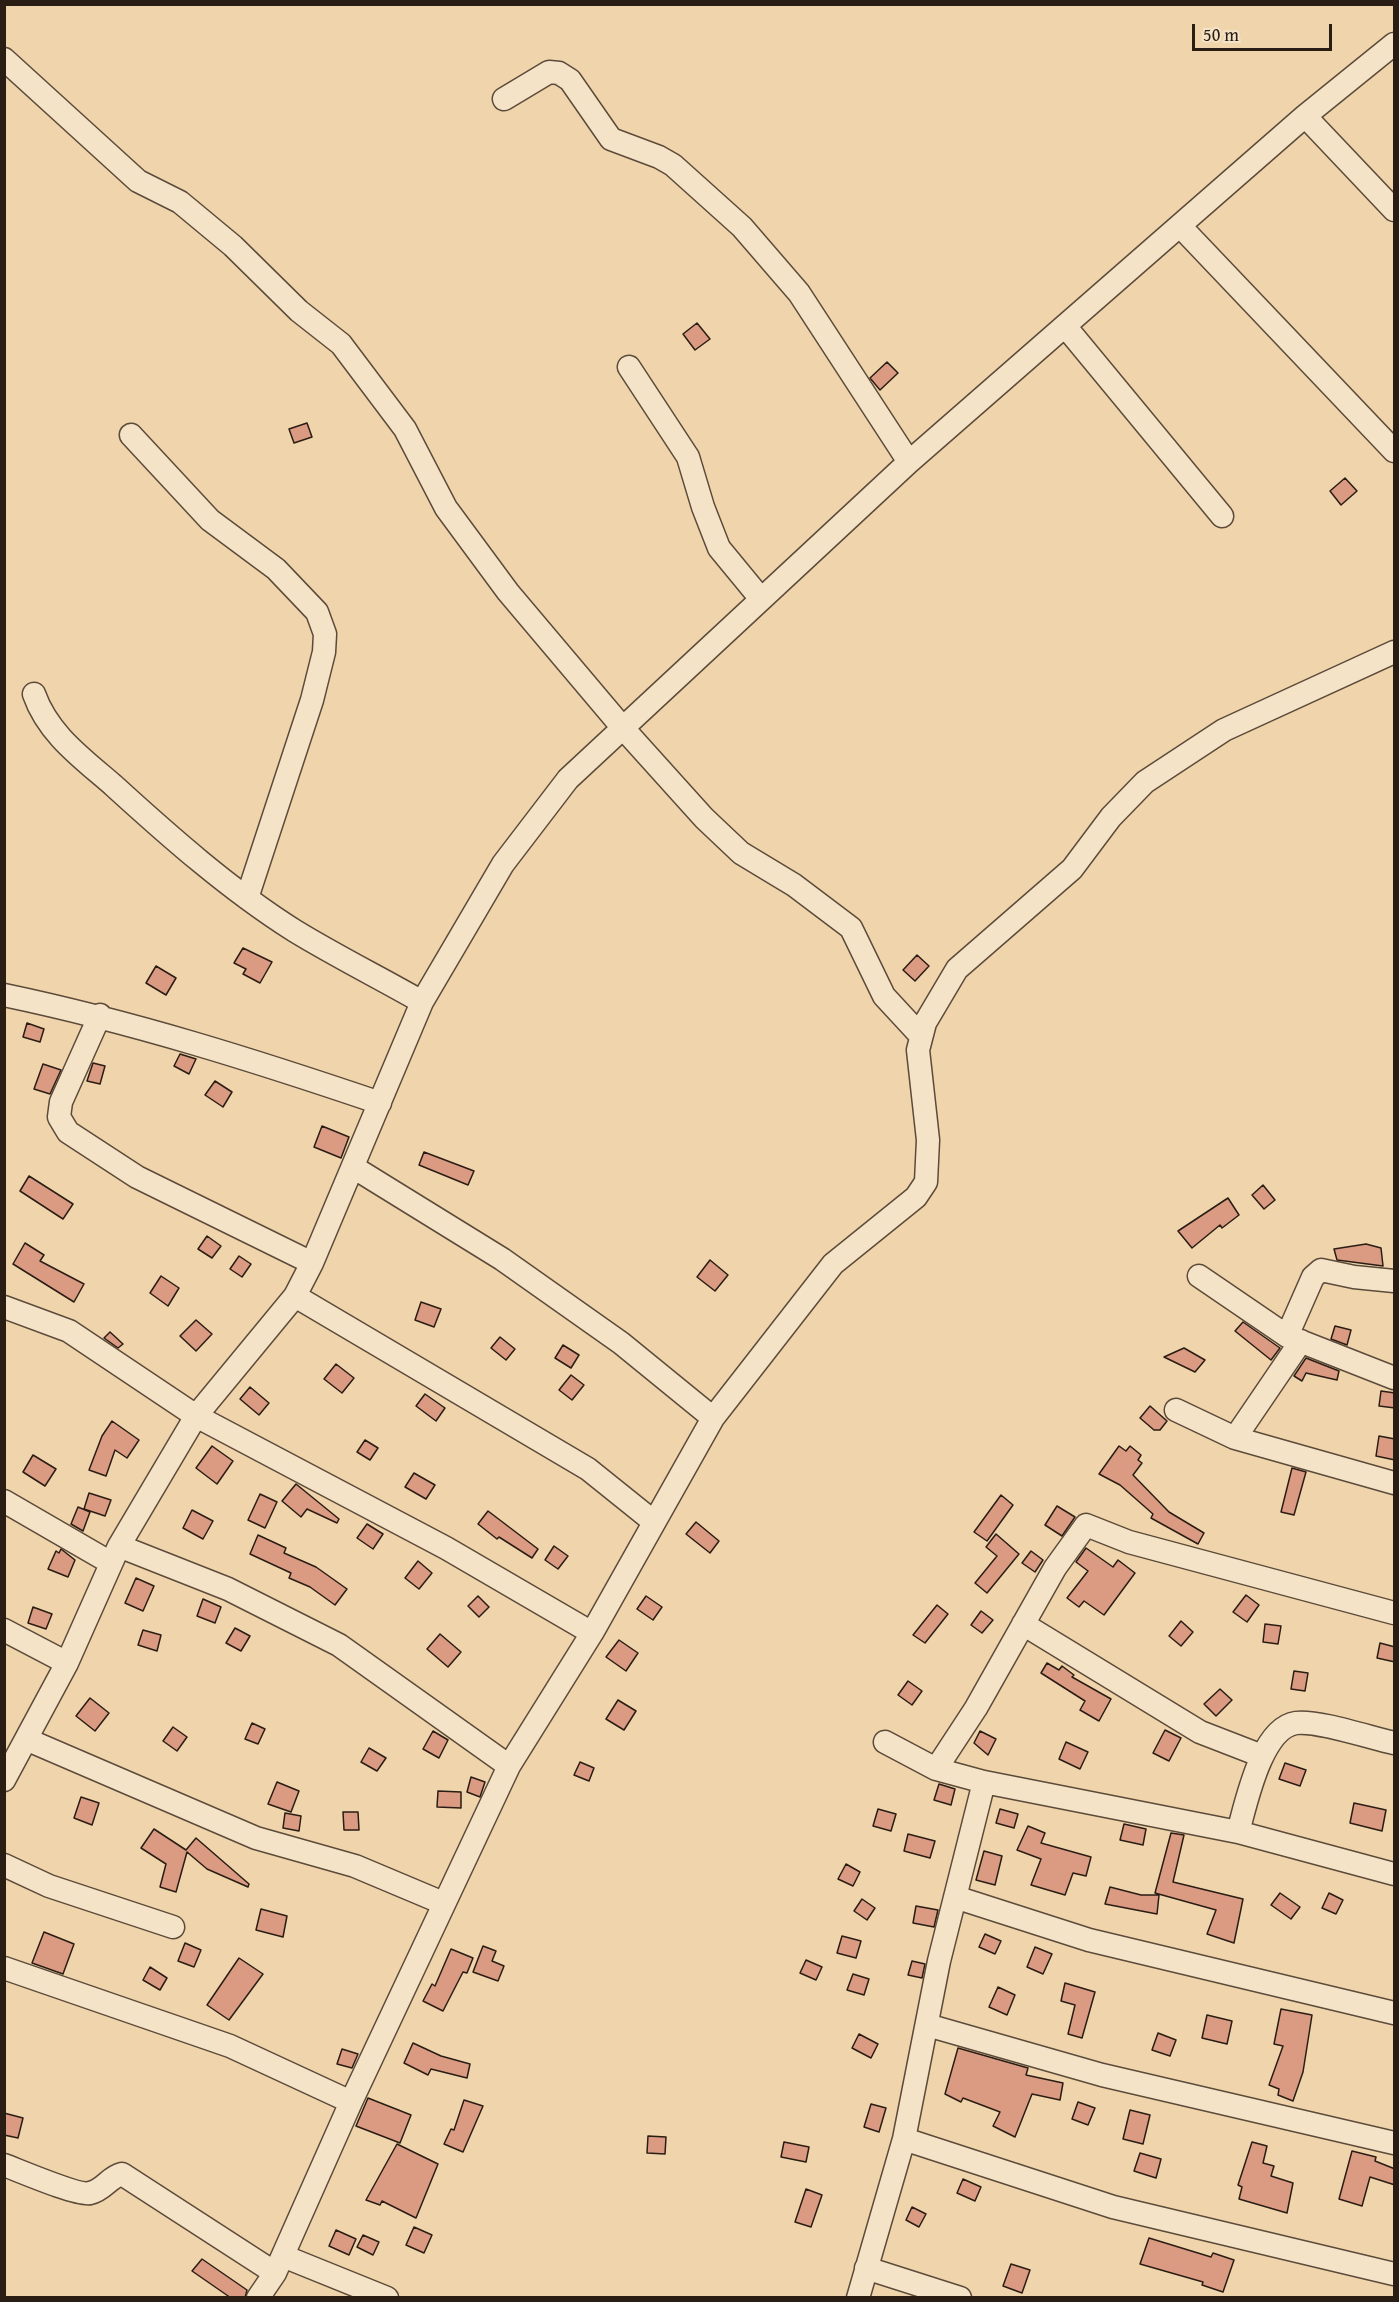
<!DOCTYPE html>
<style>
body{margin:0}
#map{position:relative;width:1399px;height:2302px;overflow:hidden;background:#f0d4ab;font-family:"Gentium Book Plus",serif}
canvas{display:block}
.frame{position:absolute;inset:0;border:6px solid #2a1d14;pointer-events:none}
.scale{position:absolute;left:1192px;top:24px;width:140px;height:27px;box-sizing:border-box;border:3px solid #2a1d14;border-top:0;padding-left:8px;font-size:18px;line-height:21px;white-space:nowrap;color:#2a1d14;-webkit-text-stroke:4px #f5e3c8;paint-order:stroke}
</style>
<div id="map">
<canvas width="1399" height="2302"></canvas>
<div class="frame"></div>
<div class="scale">50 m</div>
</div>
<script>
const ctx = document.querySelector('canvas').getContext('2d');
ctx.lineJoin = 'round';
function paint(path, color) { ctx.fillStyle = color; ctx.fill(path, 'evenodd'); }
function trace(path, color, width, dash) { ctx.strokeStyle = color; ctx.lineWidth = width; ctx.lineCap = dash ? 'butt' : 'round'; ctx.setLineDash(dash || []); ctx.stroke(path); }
const building = new Path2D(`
 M697,323L710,339L695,350L683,334Z
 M887,362L898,373L880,390L870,378Z
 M307,423L312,437L294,443L289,429Z
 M1345,478L1357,491L1341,505L1330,491Z
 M243,948L272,962L260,983L243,974L246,969L234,963Z
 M917,955L929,966L915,981L903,970Z
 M156,966L176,978L166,995L146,983Z
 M27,1023L44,1029L40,1042L23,1037Z
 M180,1054L196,1059L189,1074L174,1066Z
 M93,1063L105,1066L100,1084L87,1081Z
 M43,1064L61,1070L50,1094L34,1089Z
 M215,1081L232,1092L223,1107L205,1095Z
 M322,1126L349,1137L341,1158L314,1147Z
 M424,1152L474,1171L468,1185L419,1165Z
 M29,1176L73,1204L63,1219L20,1191Z
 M1263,1185L1275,1200L1264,1209L1252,1195Z
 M1228,1198L1239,1215L1222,1228L1220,1225L1192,1248L1178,1231Z
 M207,1236L221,1246L212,1258L198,1249Z
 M25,1243L44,1255L40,1261L84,1284L74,1302L13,1264Z
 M1366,1244L1381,1248L1383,1266L1337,1260L1334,1249Z
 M239,1256L251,1264L242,1277L230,1269Z
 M710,1260L728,1275L715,1291L697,1277Z
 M161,1276L179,1288L168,1306L150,1293Z
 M421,1302L441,1309L434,1327L415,1320Z
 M196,1320L212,1334L196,1351L180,1336Z
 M1243,1322L1280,1348L1271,1360L1235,1331Z
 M1335,1326L1351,1330L1347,1345L1331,1339Z
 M110,1332L123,1344L118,1348L104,1338Z
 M500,1337L515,1349L506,1360L491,1348Z
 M563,1345L579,1355L571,1368L555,1358Z
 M1184,1348L1205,1360L1195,1372L1164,1357Z
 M1306,1358L1339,1371L1337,1380L1306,1373L1302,1381L1294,1376Z
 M336,1364L354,1378L342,1393L324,1379Z
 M571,1375L584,1385L572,1400L559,1390Z
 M250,1387L269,1403L259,1415L240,1399Z
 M1381,1391L1395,1393V1408L1379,1406Z
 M425,1394L445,1408L436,1421L416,1406Z
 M1150,1406L1167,1421L1160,1430H1154L1140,1418Z
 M112,1421L139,1440L127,1458L115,1450L106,1476L89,1470L102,1436Z
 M1379,1436L1395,1439V1460L1376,1456Z
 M365,1440L378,1448L370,1460L357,1452Z
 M212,1446L233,1461L217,1484L196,1468Z
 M1119,1446L1126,1451L1130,1446L1141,1455L1138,1460L1142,1463L1133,1475L1169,1512L1204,1533L1198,1544L1151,1518L1153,1514L1120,1485L1099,1474Z
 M33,1455L56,1469L45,1486L23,1472Z
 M1292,1468L1306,1472L1294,1515L1281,1512Z
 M414,1473L435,1485L426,1499L405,1487Z
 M296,1484L339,1519L337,1523L307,1509L301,1517L282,1501Z
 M89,1493L111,1500L105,1516L84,1509Z
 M260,1494L277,1502L265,1528L248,1520Z
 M1001,1495L1013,1505L987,1541L974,1532Z
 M1057,1506L1075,1517L1062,1536L1045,1525Z
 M78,1507L90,1512L83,1531L71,1524Z
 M192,1510L213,1521L203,1539L183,1528Z
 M488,1511L538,1549L532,1558L499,1537L497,1539L478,1524Z
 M696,1522L719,1541L710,1553L686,1534Z
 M367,1524L383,1534L373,1549L357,1538Z
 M996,1534L1019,1554L987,1593L975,1583L997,1556L986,1547Z
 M258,1535L286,1548L284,1553L316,1567L347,1589L335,1605L310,1587L289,1578L291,1573L250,1554Z
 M554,1546L568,1556L558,1569L545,1560Z
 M1086,1548L1113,1567L1118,1560L1135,1573L1104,1615L1084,1601L1079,1607L1067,1598L1088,1571L1076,1562Z
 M61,1549L75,1560L68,1577L48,1569L56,1551L59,1553Z
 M1031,1551L1043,1560L1035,1572L1022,1563Z
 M418,1561L432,1573L419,1589L405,1578Z
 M136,1578L154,1586L143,1611L125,1603Z
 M1246,1595L1259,1605L1247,1622L1233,1612Z
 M478,1596L489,1607L479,1617L468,1606Z
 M646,1596L662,1607L653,1620L637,1609Z
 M203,1599L221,1607L215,1623L197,1616Z
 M937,1605L948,1614L925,1643L913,1635Z
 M33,1607L52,1614L46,1629L28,1623Z
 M981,1611L993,1620L982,1633L971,1625Z
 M1181,1621L1193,1632L1181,1646L1169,1636Z
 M1265,1624L1281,1626L1278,1644L1263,1642Z
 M235,1628L250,1636L241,1651L226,1643Z
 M143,1630L161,1635L157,1651L138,1645Z
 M440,1634L461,1652L448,1667L427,1649Z
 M619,1640L638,1653L626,1671L606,1657Z
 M1380,1643L1395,1647V1662L1377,1658Z
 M1047,1663L1059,1670L1062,1666L1074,1675L1072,1677L1111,1699L1099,1721L1080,1710L1085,1701L1041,1673Z
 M1294,1671L1308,1673L1305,1691L1291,1689Z
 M908,1681L922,1691L912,1705L898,1695Z
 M1220,1689L1232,1700L1216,1716L1204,1704Z
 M90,1698L109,1713L95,1731L76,1716Z
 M618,1700L636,1711L624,1730L606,1719Z
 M252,1723L265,1729L258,1744L245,1739Z
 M173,1727L187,1737L177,1751L163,1741Z
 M1165,1730L1181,1738L1169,1761L1153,1753Z
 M433,1731L448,1740L439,1758L423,1749Z
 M980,1731L996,1739L988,1755L974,1743Z
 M1066,1742L1088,1752L1080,1769L1059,1759Z
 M369,1748L386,1758L377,1771L361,1762Z
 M580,1762L594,1768L589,1781L574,1775Z
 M1285,1763L1306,1770L1300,1786L1279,1779Z
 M471,1777L485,1782L480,1797L467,1792Z
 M277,1782L299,1791L291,1812L268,1804Z
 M939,1784L955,1789L951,1805L934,1800Z
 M438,1791L461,1792V1808L437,1807Z
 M81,1797L99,1803L92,1825L74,1818Z
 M1354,1803L1386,1810L1382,1831L1350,1823Z
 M878,1809L896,1814L891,1831L873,1826Z
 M1000,1809L1018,1814L1014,1828L996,1823Z
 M343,1812H358L359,1830H344Z
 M285,1813L301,1816L299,1831L283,1828Z
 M1124,1824L1146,1829L1143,1845L1120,1840Z
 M1028,1826L1045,1833L1041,1843L1091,1857L1086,1876L1073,1873L1065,1895L1031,1885L1041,1859L1017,1850Z
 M154,1829L186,1850L196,1838L249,1884L248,1887L207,1869L187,1852L176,1892L160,1887L166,1864L141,1848Z
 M1171,1833L1184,1835L1173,1882L1243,1899L1234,1943L1207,1934L1216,1910L1155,1893Z
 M908,1834L935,1841L930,1858L904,1851Z
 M984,1851L1002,1856L995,1885L976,1880Z
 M846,1864L860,1872L853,1886L838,1879Z
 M1110,1887L1141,1895H1159L1157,1914L1105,1904Z
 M1280,1893L1300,1907L1291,1919L1271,1905Z
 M1329,1893L1343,1900L1336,1914L1322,1908Z
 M862,1899L875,1908L867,1920L854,1911Z
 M916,1906L938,1910L934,1927L913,1923Z
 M261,1909L287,1916L283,1937L256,1930Z
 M44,1932L74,1944L63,1974L32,1963Z
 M985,1934L1001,1941L995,1954L979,1947Z
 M842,1936L861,1941L856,1958L837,1953Z
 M185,1943L201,1950L194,1967L178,1961Z
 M483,1946L496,1951L492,1961L504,1966L498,1981L473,1972Z
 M1035,1947L1052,1954L1043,1974L1027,1967Z
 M451,1949L473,1958L467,1973L463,1972L443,2011L423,2001L432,1984L435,1986Z
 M239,1958L263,1974L229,2020L207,2005Z
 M806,1960L822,1967L816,1980L800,1973Z
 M912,1961L925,1964L922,1978L908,1975Z
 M150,1967L167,1978L160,1990L143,1980Z
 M853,1974L869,1979L864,1995L847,1990Z
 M1065,1983L1095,1992L1082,2038L1068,2034L1075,2005L1061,2001Z
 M998,1987L1015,1995L1007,2015L989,2007Z
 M1281,2009L1312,2015L1303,2072L1293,2101L1278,2095L1279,2089L1269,2085L1283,2046L1274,2044Z
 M1207,2015L1232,2021L1227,2044L1202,2038Z
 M1158,2033L1176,2040L1170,2056L1152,2050Z
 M859,2034L878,2044L871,2058L852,2048Z
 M413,2043L441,2056L470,2064L467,2078L431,2069L428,2075L404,2063Z
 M958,2048L1028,2068L1026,2075L1063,2083L1060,2100L1032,2094L1015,2137L993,2126L1000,2112L963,2098L961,2102L945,2094Z
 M342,2049L358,2054L352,2068L337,2064Z
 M368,2098L411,2115L400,2143L356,2126Z
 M464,2100L483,2106L463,2152L444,2144L451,2129L454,2130Z
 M1078,2102L1095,2108L1088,2125L1072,2119Z
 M871,2104L886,2108L879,2132L864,2127Z
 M1130,2110L1150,2115L1143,2144L1123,2139Z
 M4,2113L23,2118L18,2138L4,2135Z
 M648,2136L666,2137L665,2154L647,2153Z
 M784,2142L809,2147L806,2162L781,2157Z
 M1252,2142L1267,2146L1263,2163L1274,2166L1271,2176L1293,2183L1287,2213L1239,2199L1242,2187L1238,2185Z
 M397,2144L438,2164L416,2218L382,2201L380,2205L366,2200Z
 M1352,2151L1376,2157L1375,2161L1395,2169V2185L1370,2177L1362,2206L1339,2199Z
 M1140,2153L1161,2159L1156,2178L1134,2171Z
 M963,2179L981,2187L975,2201L957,2193Z
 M806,2189L822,2195L811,2227L795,2222Z
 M912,2207L926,2214L919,2227L906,2220Z
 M414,2227L432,2235L424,2253L406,2245Z
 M336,2230L356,2239L349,2255L329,2246Z
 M363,2235L379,2242L373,2255L357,2247Z
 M1149,2238L1211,2257L1213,2253L1234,2260L1223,2292L1202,2285L1203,2282L1140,2264Z
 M202,2259L247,2290L245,2298H231L192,2271Z
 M1011,2264L1030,2270L1022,2293L1003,2286Z`);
paint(building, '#db9a82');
trace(building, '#2a1d14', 1.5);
const minor = new Path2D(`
 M4,59L138,181L180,202L233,246L299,311L341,344L405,429L446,508L508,592L622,727L704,818L741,853L794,885L851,928L884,996L921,1036
 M504,99L549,72L559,73L570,80L611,139L659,157L673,165L742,227L799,293L909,462
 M1305,116L1394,210
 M1180,226L1394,451
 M1065,326L1222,516
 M629,367L688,457L703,507L719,548L761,599
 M131,435L210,520L276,569L317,612L325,634L324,652L312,700L247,898
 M34,694C48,734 82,758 113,785C170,837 230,890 295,931C336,956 380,978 422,1002
 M4,995C133,1022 256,1061 380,1103
 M100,1015L61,1102L59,1117L68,1132L137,1177L312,1263
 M353,1167L502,1259L621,1343L713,1418
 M1199,1276L1287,1336L1394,1378
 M295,1296L588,1469L654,1522
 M4,1307L69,1331L196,1416L446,1548L592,1633
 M1287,1336L1313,1277L1321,1270L1354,1277L1394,1281
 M1176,1410L1235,1438L1394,1483
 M1235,1438L1301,1341
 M4,1501L111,1563
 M119,1546L228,1589L339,1645L509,1766
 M1023,1624L1200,1732L1262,1756
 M4,1630L67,1663
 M28,1740L256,1838L355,1866L443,1903
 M885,1742L936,1769L984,1782L1238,1832L1394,1874
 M936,1769L976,1708L1055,1568L1086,1525L1129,1542L1394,1613
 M4,1780L67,1663L119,1546L196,1416L295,1296L312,1263L422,1002L503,864L568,779L909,462L1305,116L1394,44
 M1238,1832C1246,1804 1261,1728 1296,1723C1318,1720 1371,1738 1394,1743
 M4,1865L49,1886L173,1927
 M955,1897L1089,1940L1394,2013
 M4,1968L230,2046L351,2102
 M927,2025L1102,2075L1394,2143
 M904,2139L1113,2207L1394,2274
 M4,2165C20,2171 78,2196 90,2193C104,2190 109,2177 122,2174L275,2273
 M283,2256L387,2298
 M866,2268L960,2298
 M258,2298L275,2273L351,2102L509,1766L592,1633L713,1418L833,1264L916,1197L926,1182L928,1140L918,1050L925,1023L957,969L1072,869L1111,817L1145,782L1224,730L1394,652
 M858,2298L904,2139L939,1961L984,1782`);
trace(minor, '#5c4b3a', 25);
trace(minor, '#f5e3c8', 22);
</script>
